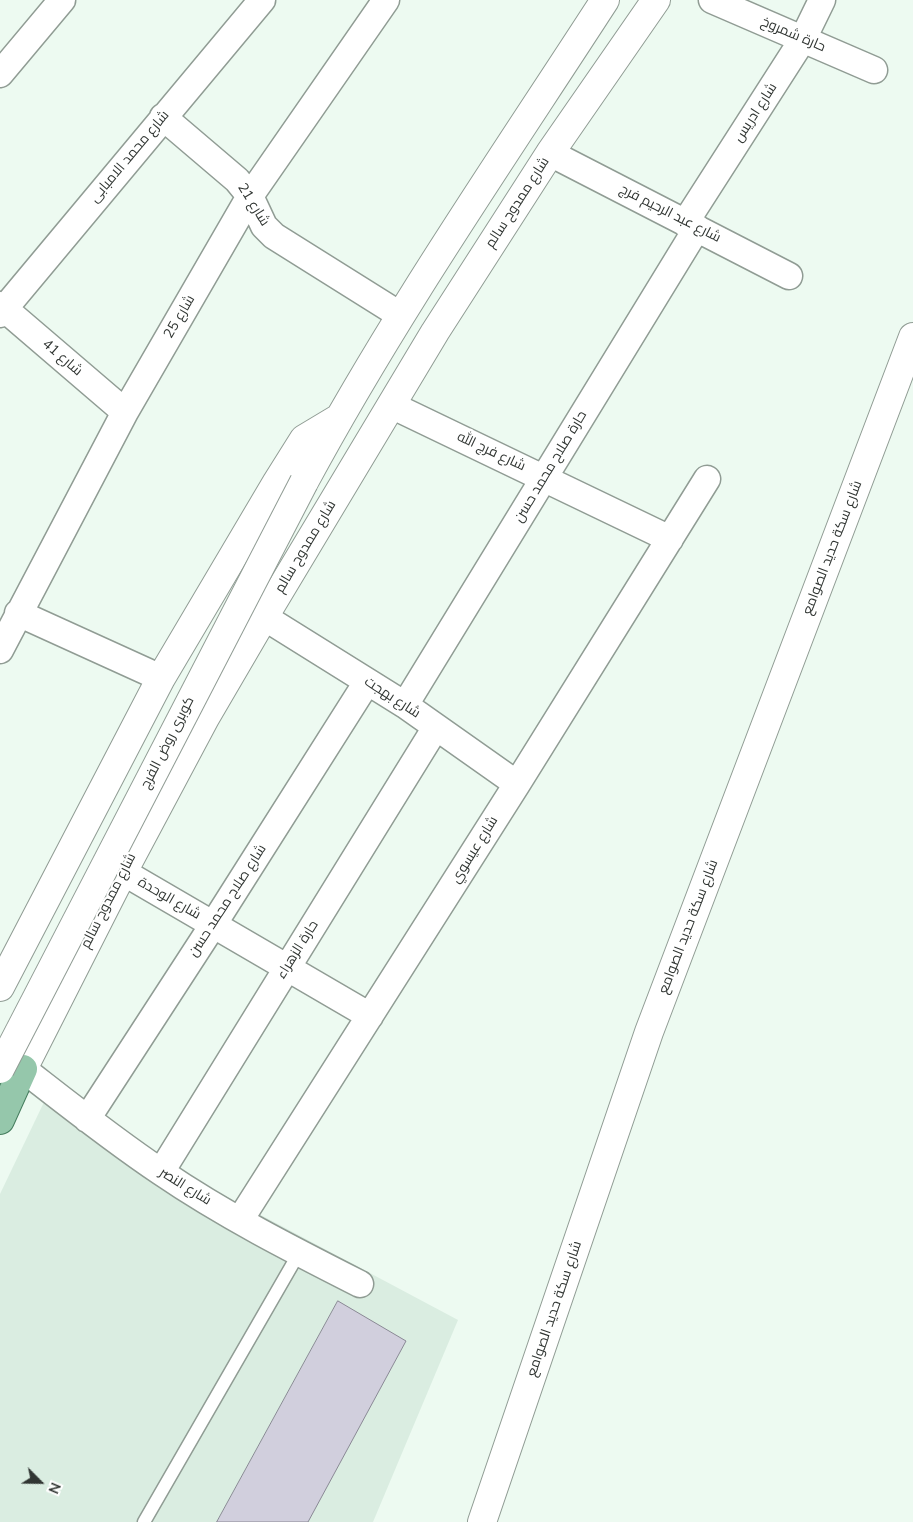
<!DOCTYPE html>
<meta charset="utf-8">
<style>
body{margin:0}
#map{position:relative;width:913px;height:1522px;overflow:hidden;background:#edfaf1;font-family:"Nunito Sans",sans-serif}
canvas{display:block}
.north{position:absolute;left:15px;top:1457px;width:50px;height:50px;-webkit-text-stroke:4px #fff;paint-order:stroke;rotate:113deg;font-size:14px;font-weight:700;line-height:20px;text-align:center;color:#313633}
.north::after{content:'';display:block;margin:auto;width:18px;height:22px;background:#313633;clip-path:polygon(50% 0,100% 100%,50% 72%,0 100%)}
</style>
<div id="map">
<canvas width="913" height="1522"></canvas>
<div class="north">N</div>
</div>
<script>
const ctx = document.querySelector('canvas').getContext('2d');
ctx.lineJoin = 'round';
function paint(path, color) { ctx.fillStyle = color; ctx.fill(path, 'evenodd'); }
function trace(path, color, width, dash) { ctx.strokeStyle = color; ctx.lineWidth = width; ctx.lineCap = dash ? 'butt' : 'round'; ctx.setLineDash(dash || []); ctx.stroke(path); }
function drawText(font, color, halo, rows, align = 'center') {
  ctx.font = font + ' "Nunito Sans",Cairo,sans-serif'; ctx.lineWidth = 4; ctx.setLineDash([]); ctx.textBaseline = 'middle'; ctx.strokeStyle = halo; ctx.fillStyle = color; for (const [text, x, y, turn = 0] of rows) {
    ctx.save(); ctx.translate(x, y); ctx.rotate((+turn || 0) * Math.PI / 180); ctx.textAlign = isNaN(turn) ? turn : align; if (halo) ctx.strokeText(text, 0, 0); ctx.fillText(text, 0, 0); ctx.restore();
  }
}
paint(new Path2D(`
 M45,1100L458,1320L373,1522H0V1194Z`), '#daede1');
const building = new Path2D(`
 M338,1301L406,1341L308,1522H217Z`);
paint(building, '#d1cfdd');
trace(building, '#8a8995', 1);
const service = new Path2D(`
 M144,1522L299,1253`);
const minor = new Path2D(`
 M712,0L874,70
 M0,74L62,0
 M163,117L237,180L250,196L264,226L274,236L400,315
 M550,153L789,276
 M685,223L803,39L822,0
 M0,305L125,412
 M0,314L262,0
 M391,405L670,539
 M18,613L161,678
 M264,617L405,705L517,784
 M0,650L125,412L250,196L386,0
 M405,705L697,228
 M123,872L370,1016
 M23,1069C68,1104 113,1140 161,1172C224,1215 293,1250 360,1284
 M87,1119L213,925L367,682
 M161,1172L436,727
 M240,1220L517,784L707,479`);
const tertiary = new Path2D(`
 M482,1522L649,1032L913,337`);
const secondary = new Path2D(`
 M304,482C394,315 502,159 605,0
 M0,987L161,678L277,482L304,439L339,418
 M23,1069L123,872L205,718L264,617L435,332L550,153L656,0`);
const primary = new Path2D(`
 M0,1120L23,1069`);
trace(service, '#909c94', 15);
trace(minor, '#909c94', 29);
trace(tertiary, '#909c94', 30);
trace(secondary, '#909c94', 30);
trace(primary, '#447c5d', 30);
trace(service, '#fff', 12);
trace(minor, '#fff', 26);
trace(tertiary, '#fff', 28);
trace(secondary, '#fff', 28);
trace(primary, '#95c7ab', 28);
const secondaryBridge = new Path2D(`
 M0,1069L304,482`);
trace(secondaryBridge, '#909c94', 30, []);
trace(secondaryBridge, '#fff', 28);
drawText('14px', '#313633', '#fff', [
 ["حارة شمروخ",793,35,23],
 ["شارع ادريس",756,113,-57],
 ["شارع محمد الامبابى",130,157,-50],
 ["شارع ممدوح سالم",518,203,-57],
 ["شارع 21",253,205,58],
 ["شارع عبد الرحيم فرج",670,214,27],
 ["شارع 25",180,317,-60],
 ["شارع 41",62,358,41],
 ["شارع فرج الله",491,452,25],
 ["حارة صلاح محمد حسن",551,467,-59],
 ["شارع ممدوح سالم",306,547,-59],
 ["شارع سكة حديد الصوامع",833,548,-69],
 ["شارع بهجت",392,698,33],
 ["كوبرى روض الفرج",168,743,-63],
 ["شارع عيسوي",475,850,-58],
 ["شارع الوحدة",169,899,30],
 ["شارع ممدوح سالم",109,901,-63],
 ["شارع صلاح محمد حسن",228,901,-57],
 ["شارع سكة حديد الصوامع",689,927,-69],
 ["حارة الزهراء",298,950,-58],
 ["شارع النصر",185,1187,32],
 ["شارع سكة حديد الصوامع",555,1309,-71]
]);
</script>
